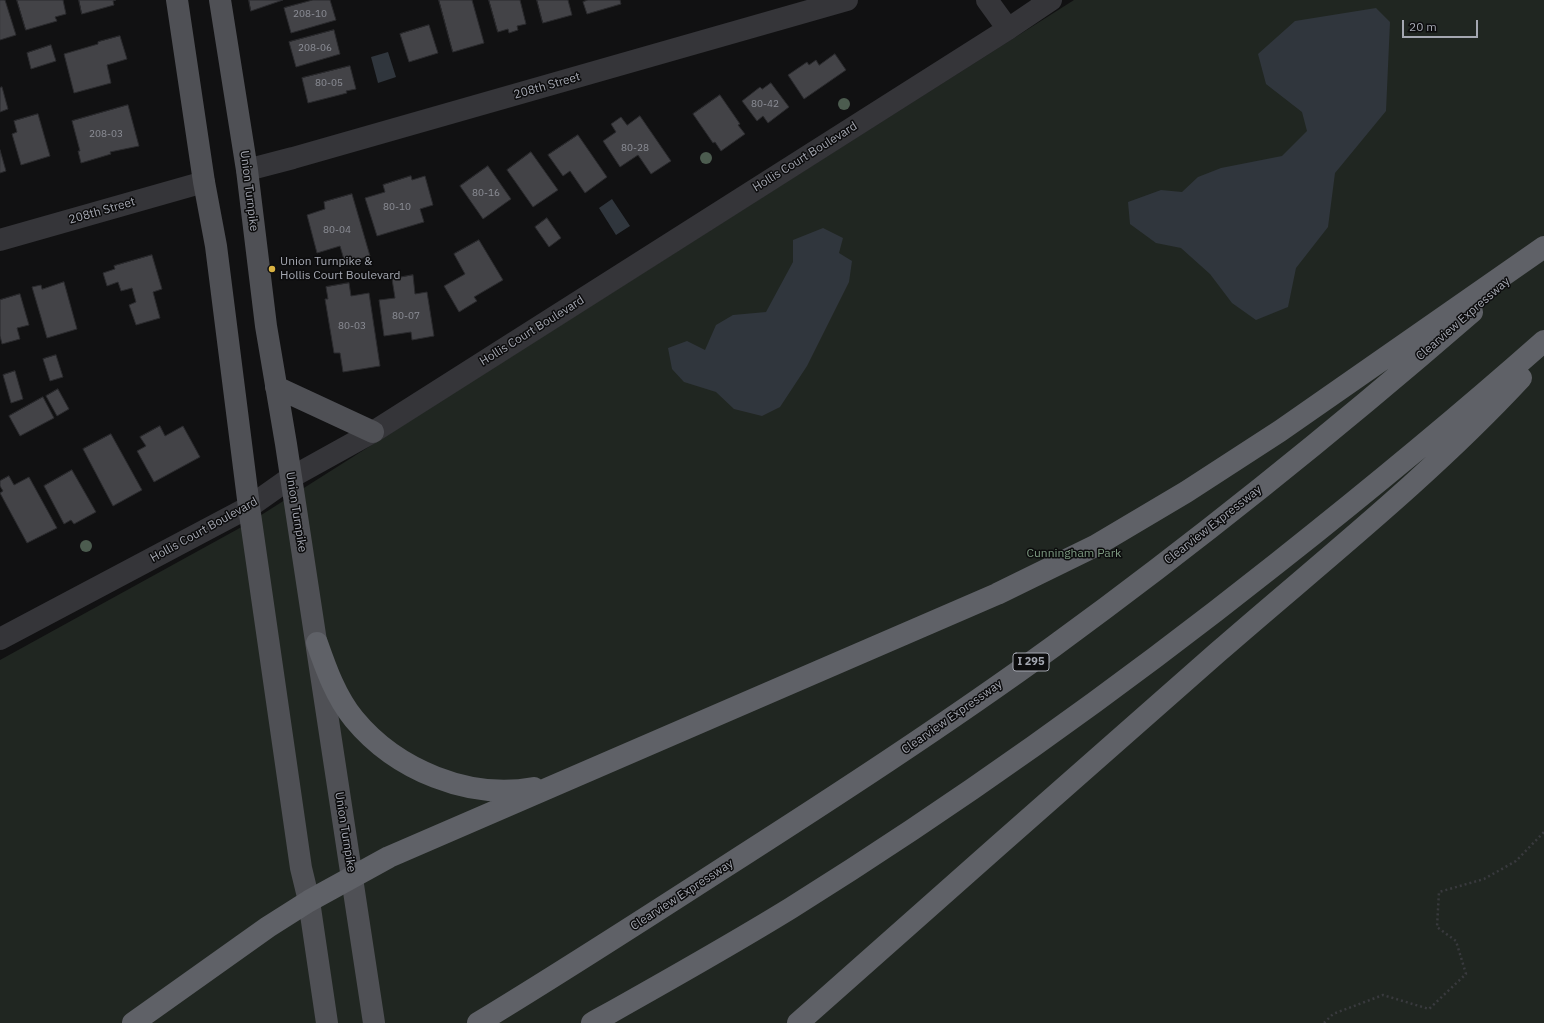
<!DOCTYPE html>
<style>
body{margin:0}
#map{position:relative;width:1544px;height:1023px;overflow:hidden;background:#111112;font-family:"IBM Plex Sans",sans-serif}
canvas{display:block}
.scale{position:absolute;left:1402px;top:20px;width:76px;height:18px;box-sizing:border-box;border:2px solid #a4a7b1;border-top:0;padding-left:5px;font-size:12px;line-height:14px;white-space:nowrap;color:#a4a7b1;-webkit-text-stroke:3px #0c0c0d;paint-order:stroke}
</style>
<div id="map">
<canvas width="1544" height="1023"></canvas>
<div class="scale">20 m</div>
</div>
<script>
const ctx = document.querySelector('canvas').getContext('2d');
ctx.lineJoin = 'round';
function paint(path, color) { ctx.fillStyle = color; ctx.fill(path, 'evenodd'); }
function trace(path, color, width, dash) { ctx.strokeStyle = color; ctx.lineWidth = width; ctx.lineCap = dash ? 'butt' : 'round'; ctx.setLineDash(dash || []); ctx.stroke(path); }
function drawText(font, color, halo, rows, align = 'center') {
  ctx.font = font + ' "IBM Plex Sans",sans-serif'; ctx.lineWidth = 3; ctx.setLineDash([]); ctx.textBaseline = 'middle'; ctx.strokeStyle = halo; ctx.fillStyle = color; for (const [text, x, y, turn = 0] of rows) {
    ctx.save(); ctx.translate(x, y); ctx.rotate((+turn || 0) * Math.PI / 180); ctx.textAlign = isNaN(turn) ? turn : align; if (halo) ctx.strokeText(text, 0, 0); ctx.fillText(text, 0, 0); ctx.restore();
  }
}
paint(new Path2D(`
 M1074,0H1544V1023H0V660L247,524Z`), '#202621');
paint(new Path2D(`
 M1376,8L1390,22L1386,111L1335,173L1328,227L1296,268L1288,307L1256,320L1232,303L1210,274L1181,248L1156,243L1130,224L1128,202L1161,190L1182,192L1198,177L1221,168L1282,156L1307,131L1302,112L1266,84L1258,54L1295,21Z
 M388,52L396,77L378,83L371,57Z
 M612,199L630,226L616,235L599,208Z
 M823,228L843,238L839,253L852,261L849,282L807,366L780,407L762,416L734,409L716,392L684,382L672,369L668,348L687,341L705,350L716,325L733,315L766,312L793,262V240Z`), '#30363d');
const building = new Path2D(`
 M0,0H5L16,35L0,40Z
 M17,0H63L66,14L55,17L57,21L26,30Z
 M79,0H116L113,1L114,5L82,14Z
 M249,0H283L251,11Z
 M313,0H330L336,20L291,33L284,8Z
 M439,0H472L484,43L453,52Z
 M489,0H520L526,24L517,26L518,30L509,33L508,29L498,32Z
 M537,0H568L572,15L543,23Z
 M588,0H620L621,4L587,14L583,2Z
 M429,25L438,53L409,62L400,34Z
 M334,30L340,54L296,67L289,42Z
 M120,36L127,59L107,65L111,83L74,93L64,54L98,44V42Z
 M51,45L56,61L31,69L27,53Z
 M835,54L846,70L804,99L788,75L807,62L809,65L816,60L819,65Z
 M350,66L356,89L346,91L347,93L308,103L302,78Z
 M771,83L789,107L768,123L763,116L757,121L742,101L760,87L762,89Z
 M2,87L8,109L0,112V88Z
 M720,95L740,124L738,125L745,134L721,151L715,142L713,143L693,114Z
 M128,105L139,146L110,152L111,154L81,163L78,151H80L72,121Z
 M38,114L50,156L21,165L12,134L17,132L14,121Z
 M640,116L671,161L651,174L638,155L620,167L603,141L616,132L611,124L621,117L627,125Z
 M578,135L607,177L585,193L570,171L563,176L548,155Z
 M0,150L6,171L0,173Z
 M531,152L558,190L533,207L507,170Z
 M488,166L511,199L483,219L460,186Z
 M411,176L412,180L425,176L433,205L420,209L424,222L377,236L365,198L385,192L383,185Z
 M352,194L370,256L345,263L340,246L317,253L307,215L325,209L324,202Z
 M547,218L561,238L549,247L535,227Z
 M479,240L503,280L474,297L477,301L459,312L444,286L465,274L454,254Z
 M152,255L162,289L153,292L160,318L136,325L129,305L136,302L132,288L121,291L118,282L107,286L103,273L115,269L114,266Z
 M413,275L415,294L427,292L434,336L412,340L411,332L384,336L379,300L395,298L392,279Z
 M64,282L77,329L47,338L32,287L41,285L42,289Z
 M349,283L351,296L369,293L380,366L343,372L340,353H334L325,299H328L326,287Z
 M20,294L29,325L17,328L20,339L2,344L0,336V300Z
 M56,355L63,377L50,381L43,359Z
 M15,371L23,399L11,403L3,375Z
 M58,389L69,409L57,416L46,396Z
 M43,397L54,418L20,436L9,416Z
 M160,426L165,436L183,426L200,457L154,482L137,451L146,446L140,437Z
 M111,434L142,490L113,506L83,449Z
 M72,470L96,512L74,524L71,520L64,524L44,486Z
 M9,476L14,485L29,477L57,528L27,543L0,493L3,491L0,486V481Z`);
paint(building, '#434347');
trace(building, '#2b2b2e', 1);
trace(new Path2D(`
 M1324,1023L1333,1014L1383,995L1429,1009L1466,974L1456,941L1437,927L1439,892L1484,879L1516,861L1544,832`), '#393a3e', 2.5, [2, 3]);
trace(new Path2D(`
 M987,0L1008,29
 M247,170L293,158L847,0
 M0,240L204,182
 M0,639L249,507L290,478L373,432L1008,29L1051,0`), '#353539', 22);
trace(new Path2D(`
 M177,0L204,182L216,246L249,507L301,868L309,901L327,1023
 M220,0L247,170L266,326L286,444L374,1023
 M276,387L373,432`), '#4f5055', 22);
trace(new Path2D(`
 M317,643C326,669 336,697 354,719C396,770 469,800 534,788
 M133,1023L268,927L309,901L389,857L997,594L1095,546L1186,492L1280,431L1544,247
 M478,1023C559,974 638,923 717,872C831,799 945,725 1054,646C1198,541 1337,429 1472,312
 M592,1023C658,986 726,948 791,908C959,803 1121,687 1276,564C1367,492 1457,418 1544,341
 M798,1023C938,899 1077,775 1218,652C1320,563 1428,478 1521,378`), '#5f6167', 22);
ctx.fillStyle = '#4c5c4f';
for (const [x, y] of [
 [844,104],
 [706,158],
 [86,546]
]) { ctx.beginPath(); ctx.arc(x, y, 6, 0, 2 * Math.PI); ctx.fill(); }
for (const [x, y, r, color] of [
 [272,269,4,"#d9b242"]
]) { const dot = new Path2D(); dot.arc(x, y, r, 0, 2 * Math.PI); ctx.fillStyle = color; ctx.fill(dot); trace(dot, '#0c0c0d', 1.5); }
drawText('10px', '#8c8e96', null, [
 ["208-10",310,14],
 ["208-06",315,48],
 ["80-05",329,83],
 ["80-42",765,104],
 ["208-03",106,134],
 ["80-28",635,148],
 ["80-16",486,193],
 ["80-10",397,207],
 ["80-04",337,230],
 ["80-07",406,316],
 ["80-03",352,326]
]);
for (const [x, y, w] of [
 [1031,662,36]
]) { const box = new Path2D(); box.roundRect(x - w / 2, y - 9, w, 18, 3); ctx.fillStyle = '#0c0c0d'; ctx.fill(box); trace(box, '#a4a7b1', 1); }
drawText('bold 11px', '#a4a7b1', null, [
 ["I 295",1031,662]
]);
drawText('12px', '#a4a7b1', '#0c0c0d', [
 ["208th Street",547,86,-16],
 ["Hollis Court Boulevard",805,157,-32],
 ["Union Turnpike",249,191,83],
 ["208th Street",102,211,-16],
 ["Clearview Expressway",1463,319,-41],
 ["Hollis Court Boulevard",532,331,-32],
 ["Union Turnpike",296,512,81],
 ["Clearview Expressway",1213,525,-38],
 ["Hollis Court Boulevard",204,530,-29],
 ["Clearview Expressway",952,717,-35],
 ["Union Turnpike",345,832,81],
 ["Clearview Expressway",682,895,-33]
]);
drawText('12px', '#a4a7b1', '#0c0c0d', [
 ["Union Turnpike &",280,262],
 ["Hollis Court Boulevard",280,276]
], 'left');
drawText('12px', '#7d9a81', '#0c0c0d', [
 ["Cunningham Park",1074,554]
]);
</script>
